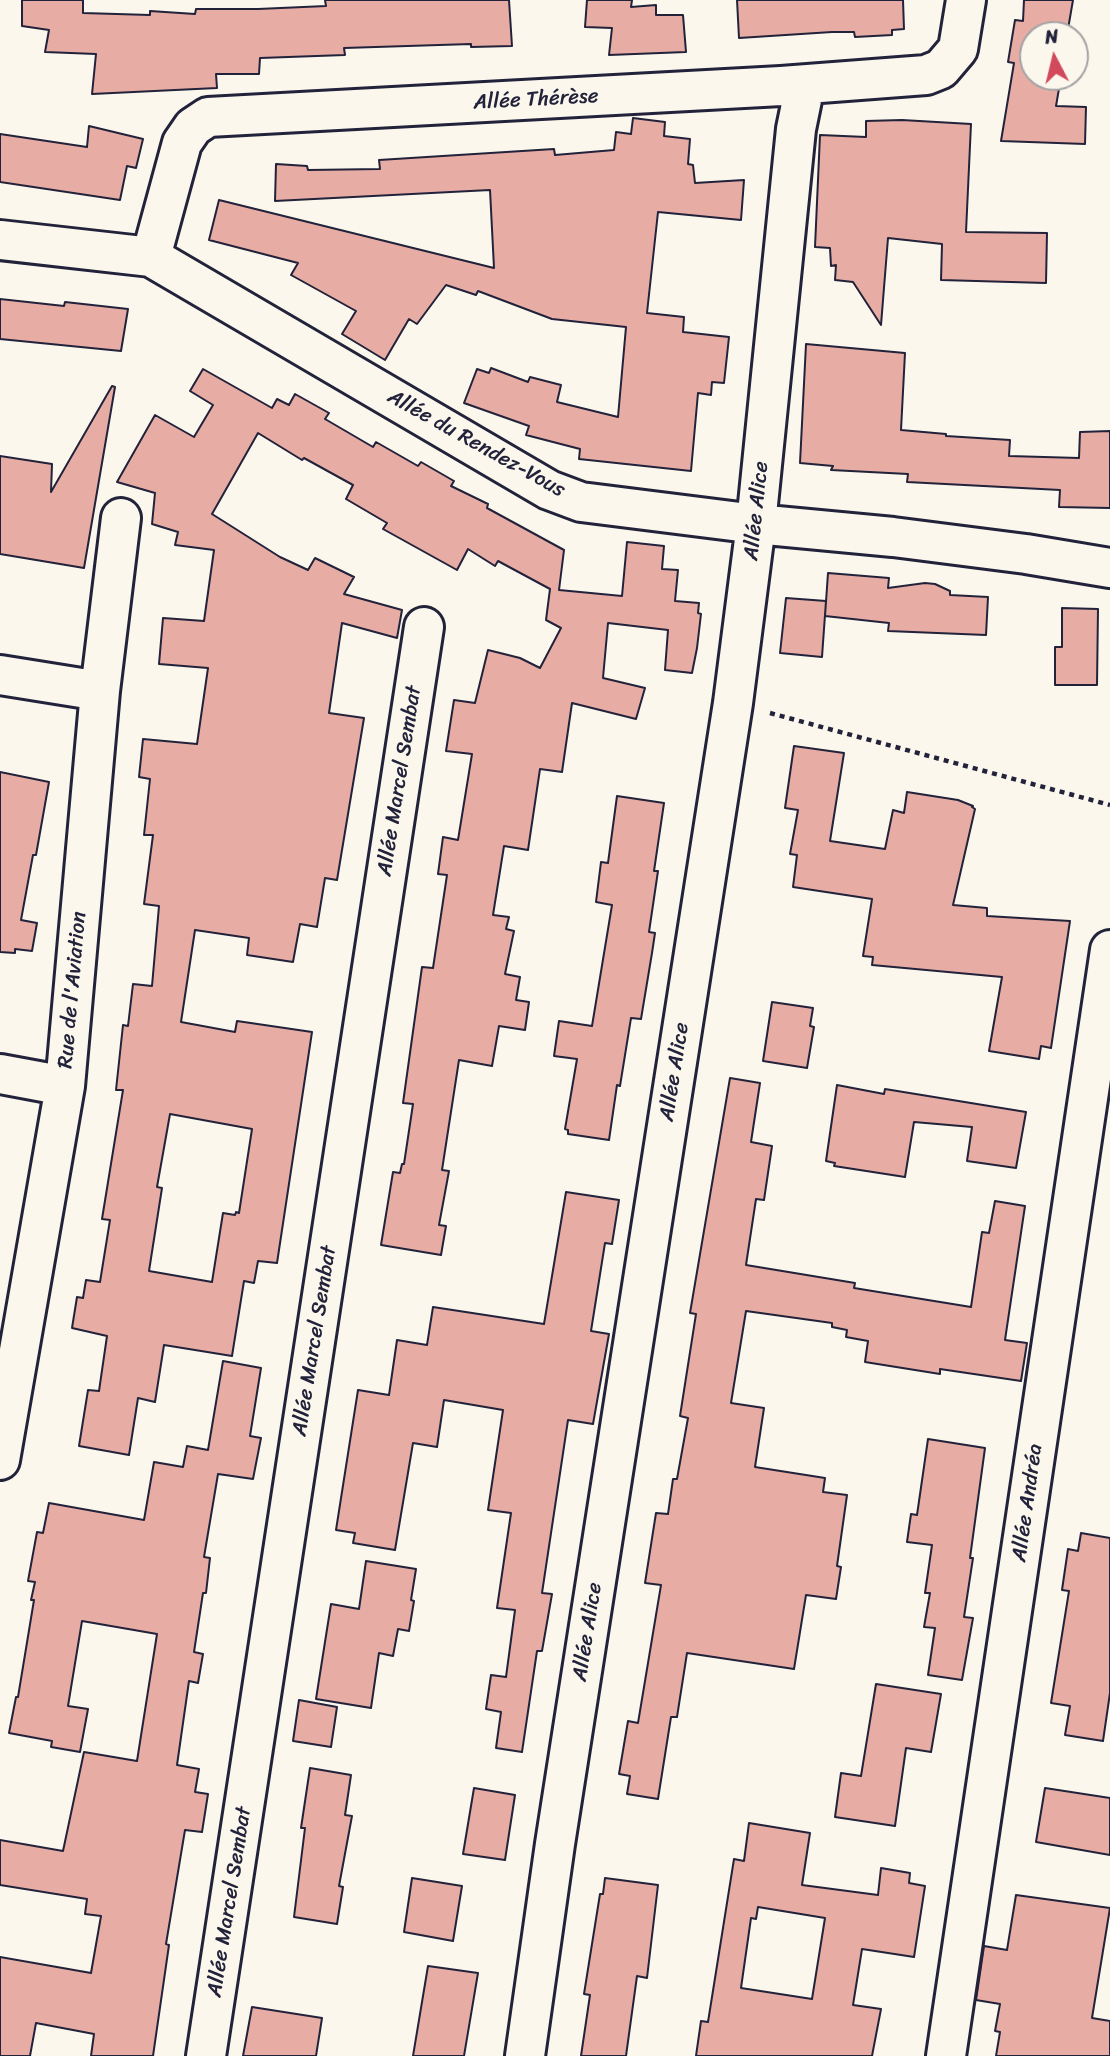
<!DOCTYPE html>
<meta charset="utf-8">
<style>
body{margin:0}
#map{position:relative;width:1110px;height:2056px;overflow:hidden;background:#fbf7ec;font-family:Sriracha,sans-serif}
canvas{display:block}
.north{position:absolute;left:1019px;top:21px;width:70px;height:70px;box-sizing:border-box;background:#fbf7ec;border:2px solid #a4a2a5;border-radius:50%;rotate:353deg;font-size:19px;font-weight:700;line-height:28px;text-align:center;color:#22223b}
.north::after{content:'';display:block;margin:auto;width:24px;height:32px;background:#d1495b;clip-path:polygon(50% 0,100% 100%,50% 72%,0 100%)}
</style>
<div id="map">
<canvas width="1110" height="2056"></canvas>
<div class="north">N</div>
</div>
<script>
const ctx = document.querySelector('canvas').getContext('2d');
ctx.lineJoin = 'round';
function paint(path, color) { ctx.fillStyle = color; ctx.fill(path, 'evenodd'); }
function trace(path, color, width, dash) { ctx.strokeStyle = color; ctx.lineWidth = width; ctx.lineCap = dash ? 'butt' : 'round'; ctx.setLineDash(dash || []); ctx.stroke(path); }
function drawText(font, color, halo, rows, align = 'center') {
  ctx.font = font + ' Sriracha,sans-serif'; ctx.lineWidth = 5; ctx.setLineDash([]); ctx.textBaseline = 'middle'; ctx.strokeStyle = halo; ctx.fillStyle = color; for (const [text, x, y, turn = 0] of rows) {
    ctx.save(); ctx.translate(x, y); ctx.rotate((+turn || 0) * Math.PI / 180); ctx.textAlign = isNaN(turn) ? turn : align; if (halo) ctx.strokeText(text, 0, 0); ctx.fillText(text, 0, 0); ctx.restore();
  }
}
const building = new Path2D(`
 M22,0H83V13L150,15V11L195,14L196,9H258L326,6L325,0H509L512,46L471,47V44L344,48L345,55L260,58L259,74H216L217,88L92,94L96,54L45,52L49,30L22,26Z
 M587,0H632L631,7L656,5V15H683L686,52L609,55L612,28L585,27Z
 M737,0H903L904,29L892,30V35L855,37L854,32H832L739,38Z
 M1024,0H1073L1067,35H1033V77H1061L1056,106L1086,107L1085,144L1001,141L1014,63L1008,62L1015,20L1023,21Z
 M633,118L665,122L664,136L690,139L688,164L693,165L695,183L744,180L741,220L658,212L647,313L684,317L683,332L729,337L724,383L712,382L711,395L698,393L691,471L579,459L580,449L526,435L529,426L464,403L477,369L489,373L491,368L528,382L530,377L561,385L557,402L618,417L626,327L552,319L478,291L476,295L446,285L417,324L409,319L385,360L342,334L356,311L291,275L298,263L209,240L219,200L494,268L490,190L275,201L276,164L307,166L308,170L380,169L379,160L554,149L555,155L614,150L616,132L631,134Z
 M902,120L971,124L966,232L1047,233L1046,283L941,280L942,244L888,238L881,325L853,282L835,280L836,265L831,266L830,248L815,247L820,135L866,137V121Z
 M89,126L143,139L136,168L127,166L120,200L0,182V134L87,147Z
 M0,299L64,306L65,302L128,309L121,351L0,339Z
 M806,344L905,353L901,430L946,434V436L1010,440L1009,456L1079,458L1080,432L1110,431V508L1059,507L1060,490L907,482L908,474L831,470L833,466L800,463Z
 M203,369L272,408L277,399L289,405L295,394L329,413L325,419L373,447L376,442L418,466L421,462L454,481L451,486L488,504L487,508L564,550L559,590L622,596L627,542L664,546L662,569L678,570L675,601L699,603L698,613L701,614L697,648L692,673L665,670L668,630L608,623L603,678L645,688L636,719L572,703L562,772L540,769L528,850L504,846L493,915L509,917L506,929L514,931L505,974L520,977L516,1000L529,1002L525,1030L499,1026L492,1066L459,1060L442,1170L449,1171L439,1225L446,1226L441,1255L381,1245L393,1172L400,1173L402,1164H404L413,1104L403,1103L422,967L433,968L447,875L438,874L443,837L458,840L472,754L446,751L454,700L475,703L488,650L520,658L540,668L561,628L546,620L550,589L498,561L495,566L468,549L457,570L383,529L387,523L346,499L353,485L304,458L302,460L258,433L212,514L280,557L308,570L315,558L354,577L344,594L402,610L397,638L342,623L329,713L364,718L337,880L325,878L317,927L300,924L293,962L247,955L249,938L195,930L181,1022L235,1032L237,1021L312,1032L277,1263L258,1261L254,1283L244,1281L232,1356L164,1345L155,1402L138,1398L129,1455L79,1446L88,1390L99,1391L107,1336L72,1328L77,1297L83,1298L86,1280L100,1282L110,1220L102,1219L123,1090H116L123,1025L128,1026L133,984L152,986L159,906L144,904L153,835H144L150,779L139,777L143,739L197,744L208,668L159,664L163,618L204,621L214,550L175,545L178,532L152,524L155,493L117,482L155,415L194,437L213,405L190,391ZM170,1114L252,1129L239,1213L236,1212L235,1215L223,1213L212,1282L149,1271L162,1188L157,1187Z
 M112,386L115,387L84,568L0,554V456L52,464L51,492Z
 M828,573L889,578L888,588L925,583L935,584L950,591V595L988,597L986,635L888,631L889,623L825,616Z
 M786,598L826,601L822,657L780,653Z
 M1062,608L1098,609L1097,685H1055V647H1062Z
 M794,746L844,753L830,841L885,849L893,810L904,813L907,792L958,800L973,806L972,807L975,809L953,905L987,908V916L1070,921L1051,1048L1041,1046L1039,1059L989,1051L1002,977L872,965L873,957L863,956L872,899L793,887L797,855L790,854L798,810L785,808Z
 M0,772L49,782L36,855H33L21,920L37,923L32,951L15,949V953L0,952Z
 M617,796L664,803L654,871H658L649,932L655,933L652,953L641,1019L631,1018L620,1086L617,1085L609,1140L568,1134V1130L565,1129L577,1059L554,1056L559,1021L592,1026L612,905L596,902L601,862L608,863Z
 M772,1002L813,1008L810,1026L814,1027L807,1068L763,1061Z
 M730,1078L760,1083L751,1142L772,1146L764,1200L756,1199L746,1265L855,1283L854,1288L971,1307L982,1232L989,1233L995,1201L1025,1206L1005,1340L1027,1343L1021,1381L940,1369V1374L865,1362L868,1341L846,1337L847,1330L832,1327V1323L746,1311L731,1403L764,1408L755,1467L825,1478L823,1492L847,1495L837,1566L841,1567L836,1599L806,1595L794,1669L687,1653L677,1717H671L658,1799L627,1794L630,1776L619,1774L628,1721L638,1723L661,1585L645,1583L656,1513L668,1514L673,1479H677L688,1418L680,1416L696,1314L690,1313Z
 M837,1085L884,1094L885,1089L1026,1112L1016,1168L967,1161L972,1127L914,1122L905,1177L834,1166L835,1163L826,1161Z
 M566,1192L619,1200L612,1244L605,1243L591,1331L609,1334L593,1424L568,1420L542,1593L552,1594L542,1651H537L522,1752L496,1748L501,1712L486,1709L491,1675L506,1677L515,1610L497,1608L511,1513L488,1510L503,1410L444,1400L437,1447L413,1443L395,1550L353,1543L355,1533L336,1530L358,1390L389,1395L397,1340L427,1345L433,1307L544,1324Z
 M223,1361L261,1368L250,1436L261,1438L253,1479L218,1474L204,1557L210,1558L206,1593H203L194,1652L203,1654L198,1683L189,1681L177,1765L199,1769L195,1792L208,1794L202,1832L185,1830L166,1944L169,1945L153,2056H91L94,2034L36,2023L30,2056H0V1957L91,1973L101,1916L85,1914L87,1899L0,1885V1840L63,1851L84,1752L137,1761L157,1634L82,1621L68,1706L88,1709L80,1752L51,1747L52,1741L9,1733L16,1697H18L34,1600H31L35,1582L28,1581L37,1532L43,1533L49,1503L144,1520L154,1462L183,1467L187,1446L208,1450Z
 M928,1439L985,1448L970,1558H973L964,1617L973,1618L962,1680L928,1675L935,1628L924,1627L930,1593H925L932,1545L907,1542L911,1514L917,1515Z
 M1081,1533L1110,1538V1693L1103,1741L1065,1735L1070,1706L1051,1703L1069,1591L1062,1590L1068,1549L1078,1551Z
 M366,1561L416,1569L411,1600L414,1601L409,1631L398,1629L393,1656L379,1653L371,1708L316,1699L331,1604L359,1609Z
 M876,1684L941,1694L931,1752L906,1748L895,1826L835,1817L841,1773L861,1776Z
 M299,1700L337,1707L331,1747L293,1741Z
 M310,1768L351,1775L345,1815L352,1816L339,1886L343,1887L337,1924L294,1917L305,1828H301Z
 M474,1788L515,1795L505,1860L463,1854Z
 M1045,1788L1110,1798V1855L1036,1842Z
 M749,1823L810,1833L802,1885L878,1895L881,1868L910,1873L909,1883L925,1886L914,1957L862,1949L853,2005L881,2009L872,2056H696L701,2021L708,2022L734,1859L744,1861ZM758,1907L825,1918L812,1999L741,1988L751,1918L756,1919Z
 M412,1878L462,1886L453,1941L404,1932Z
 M605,1878L658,1885L647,1978L637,1976L626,2056H581L590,1995L584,1994L600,1894H603Z
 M1016,1895L1110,1908L1092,2018L1110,2021V2056H996L1000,2032L995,2031L1000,2004L976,2000L984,1946L1007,1950Z
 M428,1966L478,1973L464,2056H413Z
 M252,2007L322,2018L316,2056H243Z`);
paint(building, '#e7ada5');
trace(building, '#22223b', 2);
const street = new Path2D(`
 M0,240L151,257L549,490L581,502L756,524L893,537L1026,554L1110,568
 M151,257L182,143L193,127L208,117L781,86L926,75L941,69L958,49L966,0
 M0,675L100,691
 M0,1074L65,1086
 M0,1460L65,1086L100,691L121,518
 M206,2056L424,627
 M525,2056L555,1844L733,703L756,524L796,129L805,85
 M946,2056L1110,950`);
trace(street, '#22223b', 44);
trace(new Path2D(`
 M770,713L1110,805`), '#22223b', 4.5, [5, 5]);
trace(street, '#fbf7ec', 38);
drawText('21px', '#22223b', '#fbf7ec', [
 ["Allée Thérèse",536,100,-3],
 ["Allée du Rendez-Vous",476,444,29],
 ["Allée Alice",757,511,-84],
 ["Allée Marcel Sembat",400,781,-81],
 ["Rue de l'Aviation",73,990,-85],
 ["Allée Alice",675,1072,-81],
 ["Allée Marcel Sembat",315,1341,-81],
 ["Allée Andréa",1028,1503,-82],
 ["Allée Alice",588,1632,-81],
 ["Allée Marcel Sembat",230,1902,-81]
]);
</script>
